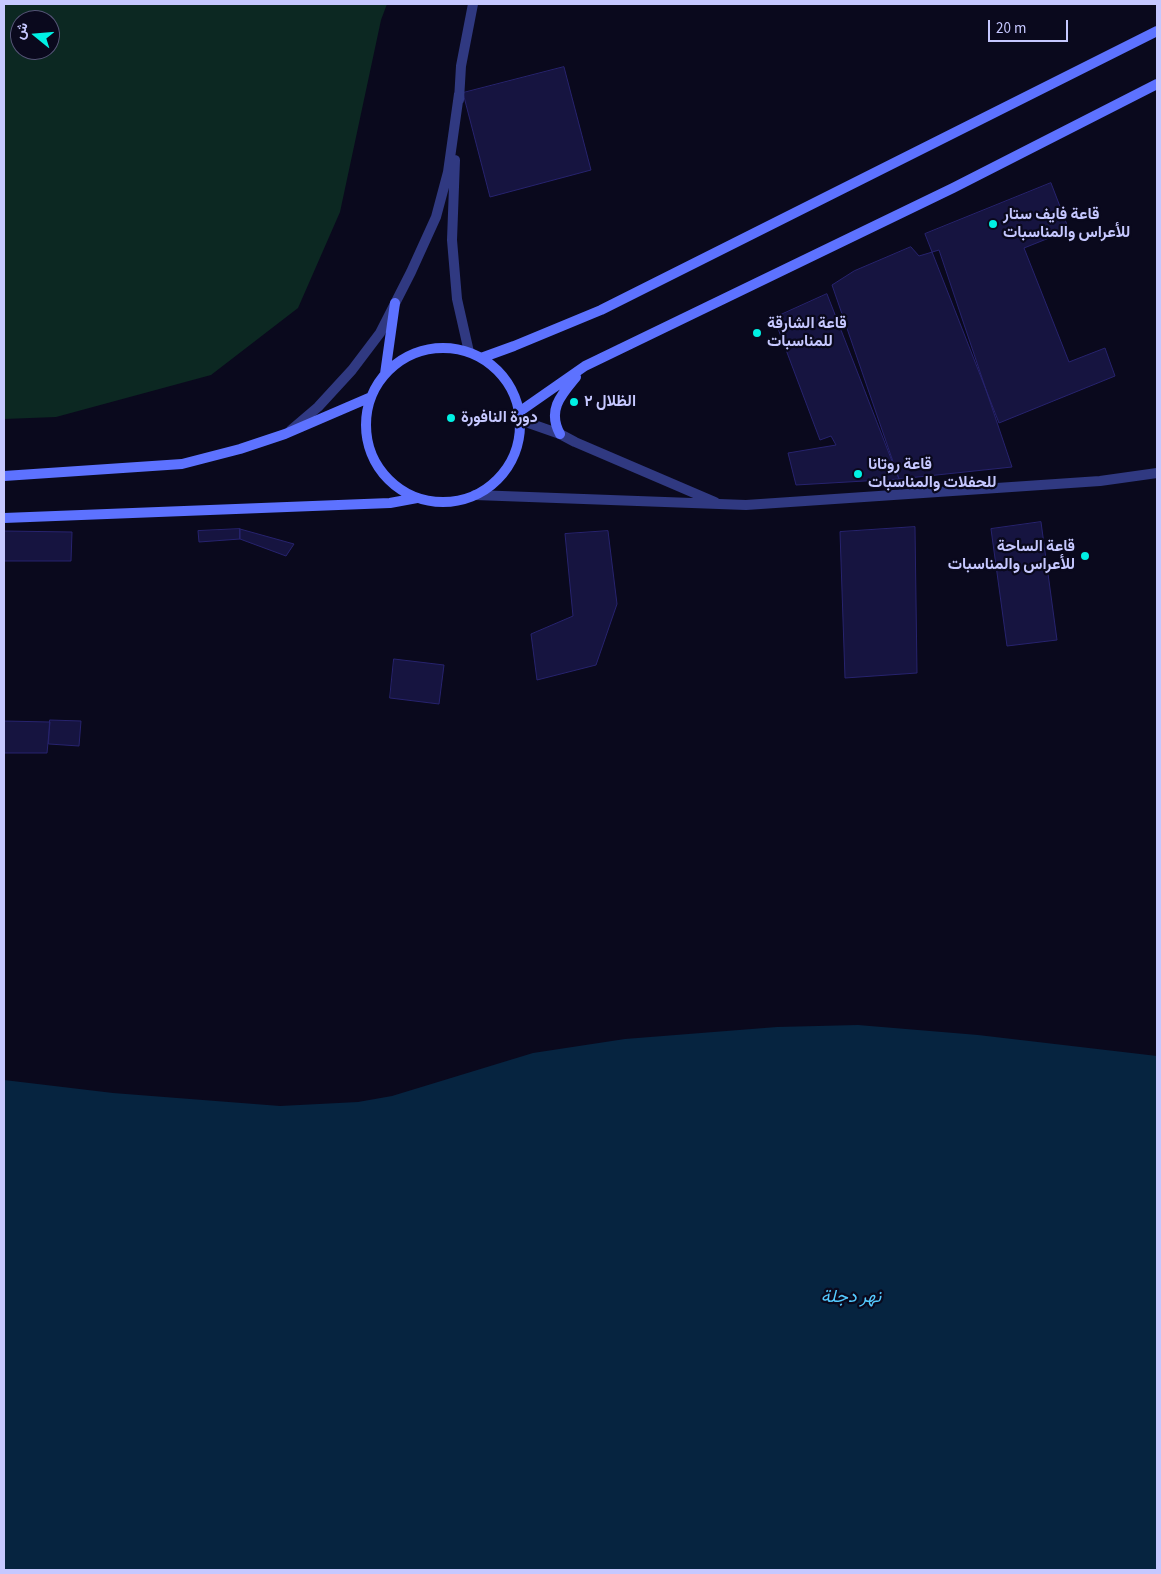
<!DOCTYPE html>
<meta charset="utf-8">
<style>
body{margin:0}
#map{position:relative;width:1161px;height:1574px;overflow:hidden;background:#0a091d;font-family:"Source Sans 3",Vazirmatn,sans-serif}
canvas{display:block}
.frame{position:absolute;inset:0;border:5px solid #c6c8ff;pointer-events:none}
.north{position:absolute;left:10px;top:10px;width:50px;height:50px;box-sizing:border-box;background:#0a091d;border:1px solid #557;border-radius:50%;rotate:287deg;font-size:14px;font-weight:700;line-height:20px;text-align:center;color:#c6c8ff}
.north::after{content:'';display:block;margin:auto;width:18px;height:22px;background:#00f1e4;clip-path:polygon(50% 0,100% 100%,50% 72%,0 100%)}
.scale{position:absolute;left:988px;top:20px;width:80px;height:22px;box-sizing:border-box;border:2px solid #c6c8ff;border-top:0;padding-left:6px;font-size:15px;line-height:18px;white-space:nowrap;color:#c6c8ff;-webkit-text-stroke:4px #0a091d;paint-order:stroke}
</style>
<div id="map">
<canvas width="1161" height="1574"></canvas>
<div class="frame"></div>
<div class="north">ش</div>
<div class="scale">20 m</div>
</div>
<script>
const ctx = document.querySelector('canvas').getContext('2d');
ctx.lineJoin = 'round';
function paint(path, color) { ctx.fillStyle = color; ctx.fill(path, 'evenodd'); }
function trace(path, color, width, dash) { ctx.strokeStyle = color; ctx.lineWidth = width; ctx.lineCap = dash ? 'butt' : 'round'; ctx.setLineDash(dash || []); ctx.stroke(path); }
function drawText(font, color, halo, rows, align = 'center') {
  ctx.font = font + ' "Source Sans 3",Vazirmatn,sans-serif'; ctx.lineWidth = 4.5; ctx.setLineDash([]); ctx.textBaseline = 'middle'; ctx.strokeStyle = halo; ctx.fillStyle = color; for (const [text, x, y, turn = 0] of rows) {
    ctx.save(); ctx.translate(x, y); ctx.rotate((+turn || 0) * Math.PI / 180); ctx.textAlign = isNaN(turn) ? turn : align; if (halo) ctx.strokeText(text, 0, 0); ctx.fillText(text, 0, 0); ctx.restore();
  }
}
paint(new Path2D(`
 M4,4H387L381,20L340,212L298,308L211,375L56,417L4,419ZM20,20H50V50H20Z`), '#0c2822');
paint(new Path2D(`
 M858,1025L978,1035L1157,1056V1570H4V1080L113,1093L280,1106L358,1102L392,1096L533,1053L625,1039L777,1027Z`), '#062440');
const building = new Path2D(`
 M564,67L591,170L490,197L463,93Z
 M1051,183L1069,230L1024,248L1069,362L1105,348L1115,376L999,423L925,234Z
 M911,247L919,256L939,250L1012,467L899,479L832,285L854,271Z
 M827,294L899,479L796,485L788,453L836,445L831,436L820,440L774,318Z
 M1041,522L1057,640L1007,646L991,529Z
 M915,527L917,673L845,678L840,532Z
 M240,529V539L199,542L198,531Z
 M240,529L294,544L286,556L240,539Z
 M4,531L72,532L71,561H4Z
 M608,531L617,604L596,665L537,680L531,634L573,616L565,534Z
 M394,659L444,665L439,704L390,698Z
 M50,720L81,721L79,746L49,744Z
 M4,721L50,722L47,753H5Z`);
paint(building, '#161440');
trace(building, '#27236e', 1);
trace(new Path2D(`
 M459,100L461,66L473,4
 M455,160L452,240L457,299L469,352
 M520,420L560,434L575,442L715,502
 M291,430L318,407L352,370L380,333L411,272L436,217L448,172L459,94
 M475,495L746,505L1100,481L1157,473`), '#303981', 10);
trace(new Path2D(`
 M366 425a77 77 0 1 1 154 0a77 77 0 1 1-154 0Z
 M481,358L514,346L601,310L1157,31
 M385,374L395,303
 M519,412L585,366L953,188L1157,84
 M560,434C547,410 561,395 576,377
 M4,476L182,464L240,449L285,434L371,397
 M4,518L390,503L417,498`), '#5d72ff', 10);
for (const [x, y, r, color] of [
 [993,224,5,"#00f1e4"],
 [757,333,5,"#00f1e4"],
 [574,402,5,"#00f1e4"],
 [451,418,5,"#00f1e4"],
 [858,474,5,"#00f1e4"],
 [1085,556,5,"#00f1e4"]
]) { const dot = new Path2D(); dot.arc(x, y, r, 0, 2 * Math.PI); ctx.fillStyle = color; ctx.fill(dot); trace(dot, '#0a091d', 2); }
drawText('bold 16px', '#c6c8ff', '#0a091d', [
 ["قاعة فايف ستار",1003,215],
 ["للأعراس والمناسبات",1003,233],
 ["قاعة الشارقة",767,324],
 ["للمناسبات",767,342],
 ["الظلال ٢",584,402],
 ["دورة النافورة",461,418],
 ["قاعة روتانا",868,465],
 ["للحفلات والمناسبات",868,483],
 ["قاعة الساحة",1075,547,"right"],
 ["للأعراس والمناسبات",1075,565,"right"]
], 'left');
drawText('italic 18px', '#54caff', '#0a091d', [
 ["نهر دجلة",851,1298]
]);
</script>
